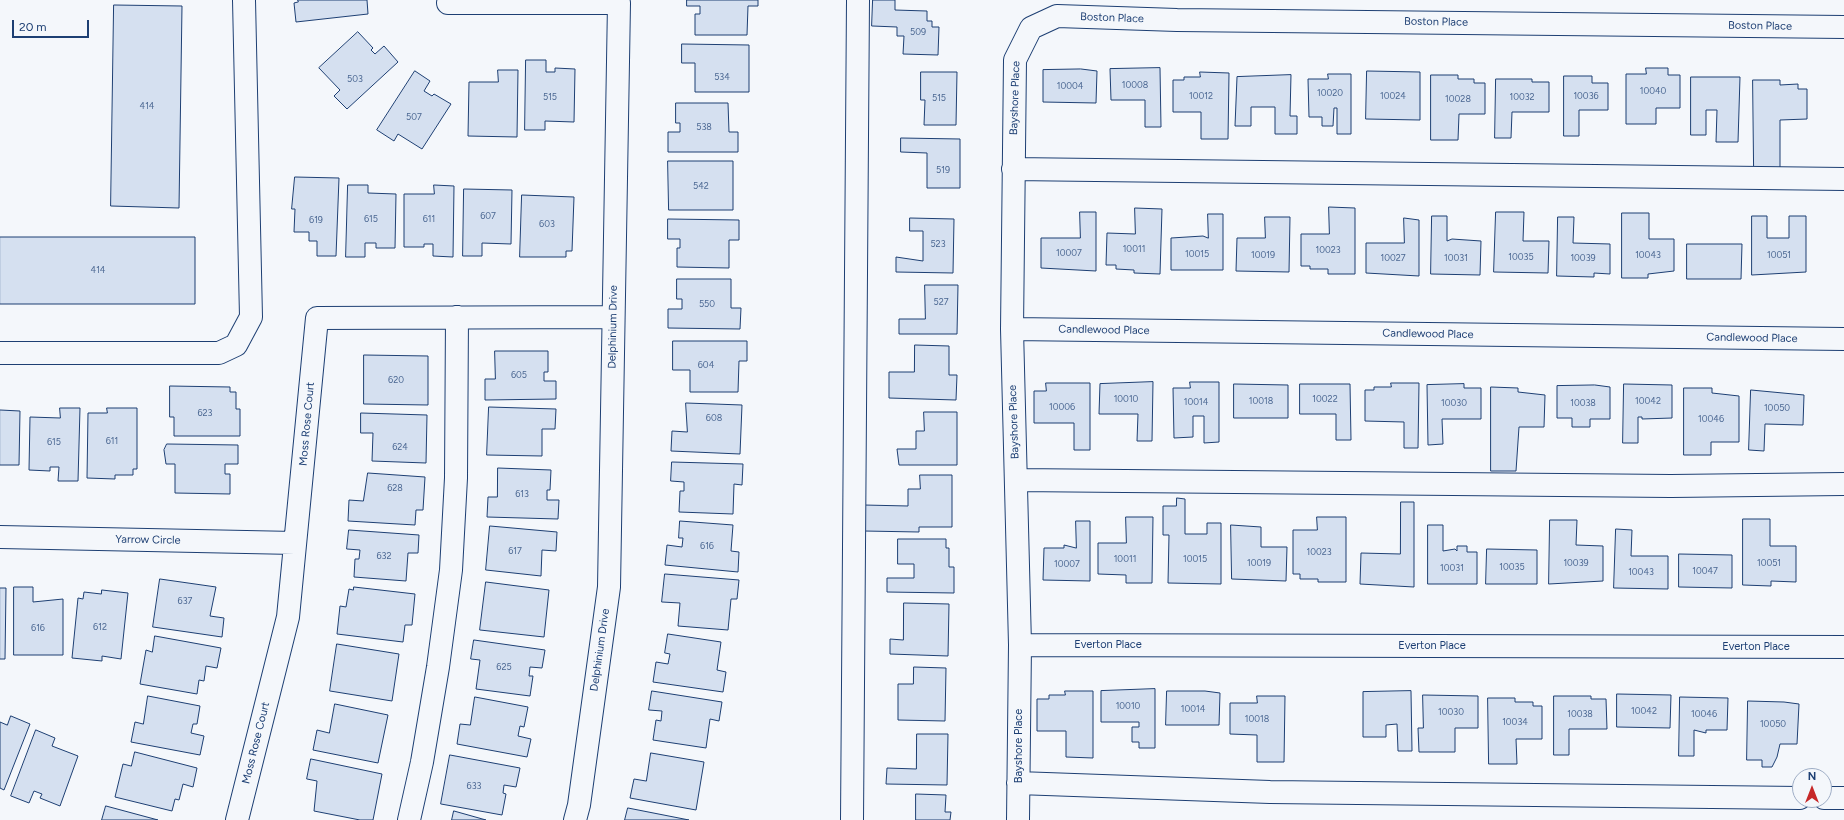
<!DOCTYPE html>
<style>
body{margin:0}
#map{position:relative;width:1844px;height:820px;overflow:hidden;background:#f4f7fb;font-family:Figtree,sans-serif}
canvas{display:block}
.north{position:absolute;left:1792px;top:768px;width:40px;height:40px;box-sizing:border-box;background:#f4f7fb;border:1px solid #9eadc5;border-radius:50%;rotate:0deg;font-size:11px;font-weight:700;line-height:16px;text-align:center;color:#1d3f73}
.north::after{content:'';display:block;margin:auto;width:14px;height:18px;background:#c62828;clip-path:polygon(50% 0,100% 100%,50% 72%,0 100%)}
.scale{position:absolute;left:12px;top:20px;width:77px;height:18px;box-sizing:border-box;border:2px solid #1d3f73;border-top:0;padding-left:5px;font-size:12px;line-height:14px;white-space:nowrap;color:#1d3f73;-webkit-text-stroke:3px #f4f7fb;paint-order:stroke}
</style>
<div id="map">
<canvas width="1844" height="820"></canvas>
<div class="north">N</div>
<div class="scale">20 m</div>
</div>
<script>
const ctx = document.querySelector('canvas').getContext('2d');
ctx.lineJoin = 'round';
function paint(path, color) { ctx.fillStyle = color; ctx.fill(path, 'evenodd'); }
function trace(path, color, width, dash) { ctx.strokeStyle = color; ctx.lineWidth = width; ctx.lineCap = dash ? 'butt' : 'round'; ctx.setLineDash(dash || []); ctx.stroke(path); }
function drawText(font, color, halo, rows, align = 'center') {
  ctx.font = font + ' Figtree,sans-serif'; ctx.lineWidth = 3; ctx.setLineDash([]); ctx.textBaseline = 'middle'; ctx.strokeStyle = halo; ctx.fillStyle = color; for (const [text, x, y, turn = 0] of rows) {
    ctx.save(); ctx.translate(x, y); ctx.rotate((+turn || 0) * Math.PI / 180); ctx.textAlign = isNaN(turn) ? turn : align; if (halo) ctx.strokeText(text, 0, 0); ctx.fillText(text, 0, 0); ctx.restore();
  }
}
const building = new Path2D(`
 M298,0H367L368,14L296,22L294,3L298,2Z
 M687,0H758V6H748L747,35H695V14H700V6H687Z
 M873,0H895V10L927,11V21H932V27H939L938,55L903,54L904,36H897V27L872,26Z
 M114,5L182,6L179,208L111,206Z
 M358,32L373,48L371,50L375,54L384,46L398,62L347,109L334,96L340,90L319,68Z
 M682,44L749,45V92H695V63H682Z
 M526,60H546V72H555V68L575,69L574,122L545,121V130H525Z
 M1160,68L1161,127H1145V100H1111L1110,69Z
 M1646,68H1668V75H1680V108H1656V124H1626V74H1646Z
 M1081,69L1097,71L1096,103L1043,102V70Z
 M498,70H518L517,137L468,136L469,82H498Z
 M415,71L430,81L424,91L432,96L434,94L451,104L422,149L398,134L394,141L377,130Z
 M1367,71L1420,72V120L1366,119Z
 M921,72H957L956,125H924L925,100H921Z
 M1200,72L1229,73L1228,139H1201V112H1173V80H1184V77H1200Z
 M1328,74H1351V134H1337V108H1334L1333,126H1322V117H1309L1308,79H1328Z
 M1291,75L1290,116H1297V134H1275V107H1251V126H1235L1237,77Z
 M1431,75H1458V79H1474V83H1485V114H1459L1458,140H1431Z
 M1564,76H1592V83H1608V110H1579V136H1564Z
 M1691,77H1740L1738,142H1716L1717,110H1706V135H1691Z
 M1496,79H1532V82H1549V112H1512L1511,138H1495Z
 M1753,80H1780V85L1798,84V89H1807V119L1780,120V169H1754Z
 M676,103H728L729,132H738V152H668V132H680V123H676Z
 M901,138L960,139V188H927V153L901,152Z
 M668,161H733V210H669Z
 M295,177L339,178L336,256H317V241H309V232H294L295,209H292Z
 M348,185H368V193L396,194L395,248H376V243H365V257H346Z
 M434,185L454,186L453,257L433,256V244H424V247H404V194H434Z
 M464,189L512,190L511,244L482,243V256H463Z
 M522,195L574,197L572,251H566V257H520Z
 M1329,207L1355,208V274H1328V269H1310V266H1301V234H1329Z
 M1135,208L1162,209L1160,274L1134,273V270L1116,269V265H1106L1107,233L1135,234Z
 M1080,212H1096V271L1041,268V238H1080Z
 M1496,212H1524L1523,241H1549L1548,273L1494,272Z
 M1622,213H1649V239H1674V271L1648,274V278H1622Z
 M1208,214H1223V270H1171V238L1203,236L1208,238Z
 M1432,216H1447V241L1452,239L1481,241L1480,275L1431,274Z
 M1752,216H1767V238H1789V216H1806V272L1752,275Z
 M1265,217H1290L1289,272L1236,271L1237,238H1265Z
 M1558,217H1574L1573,243L1610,244V274L1594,273V277L1557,276Z
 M910,218L954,219L953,273L896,272V257L923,261V231H910Z
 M1404,218L1419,220V276L1366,273V243H1404Z
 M668,219L739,220V240H729V268L677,267V248H680V239H668Z
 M0,237H195V304H0Z
 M1687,244H1742L1741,279H1687Z
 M677,279H731V308H741L740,329L668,328V309H682V299H677Z
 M925,285H958L957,334H899V319H925Z
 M673,341H747V361H739L738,392H690V370H673Z
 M915,345L949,346V375H957L956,400L889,398V372H914Z
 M495,351H548V372H544V381H556V399L485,400V379H495Z
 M364,355L428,356V405L364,404Z
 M1153,382L1152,441H1137L1138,414H1099L1100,384Z
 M1190,382H1219V442L1204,443V416H1193V437L1174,438L1173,388H1190Z
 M1046,383H1090V450H1074V423H1034V391H1046Z
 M1391,383H1419L1418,448H1404V422L1365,421V390H1374V387H1391Z
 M1234,384L1288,385V418H1234Z
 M1300,384H1350L1351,440H1336V414H1300Z
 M1464,384V388H1481V419H1442L1443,444L1428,445L1427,385Z
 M1624,384L1672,385V418L1642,419V417H1638V443H1623Z
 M1595,385L1610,387V419H1590V427H1572V418H1557V386Z
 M170,386L230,387V392H236V409H240V436H174V417H170Z
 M1491,387L1518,388V392L1545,395L1544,427H1519L1516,471H1491Z
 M1684,388H1712V393L1739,396V442H1711V455H1684Z
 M1751,390L1804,395L1803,425L1765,424L1764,451L1749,450Z
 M686,403L742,405L740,454L671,451L672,431L687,432Z
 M489,407L556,409L555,429H542V456L487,455Z
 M60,408H80L78,481H58L59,467H50V471L29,470L30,417L60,418Z
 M107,408H137V469H133V475H115V479L87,478L88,413H107Z
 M0,410L20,411L19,465H0Z
 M924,412H957V465H899L897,449H916V431H924Z
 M361,413L427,415L426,463L372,461L373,433H361Z
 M167,444L238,445V464H225V474H230V494L175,493V464H166L164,450Z
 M672,462L743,464L742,485L734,484L733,514L679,512L680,491H684V482L671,481Z
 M498,468L551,470L550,490H547V500H559L558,519L487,517L488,497H497Z
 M368,473L425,477L423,510H416L415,525L348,521L349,500L363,501Z
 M920,475H952V527H919V532L864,531V505L908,506V489H920Z
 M1177,498L1185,499V534H1207V523H1221V584L1168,583L1169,535H1163V506H1176Z
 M1401,502H1414V587L1360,584L1361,553L1400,554Z
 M1126,517H1153L1152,583H1126V575L1098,574V543H1126Z
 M1317,517H1346V582H1318V579H1300V574H1293V530H1317Z
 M1743,519H1770V546H1796V582L1771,581V586L1743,585Z
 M1550,520H1577L1576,545L1603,546V581L1549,584Z
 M680,521L733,525L731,551L739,552L738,572L665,565L667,545L682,547L683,538H679Z
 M1076,521H1090V581L1043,580L1044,548H1064V545L1076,548Z
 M1231,525L1261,527V547H1287L1286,581L1232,579Z
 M1428,525H1443V551L1455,549L1457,551V546H1467V552H1477V584H1428Z
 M490,526L557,532L556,551L542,550L541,576L486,570Z
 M1616,529L1632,530L1631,556H1668V589L1614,588Z
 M349,530L419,535L418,553H408L406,581L354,577L355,559H359L360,550L347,549Z
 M898,539H946V548H949V567H954V593L887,592V578H914V564H898Z
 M1487,549L1537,550V584H1486Z
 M1679,554L1732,555V588L1679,587Z
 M665,574L739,580L737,599H731L728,630L678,626L680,603L662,602Z
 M160,579L216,587L210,616L224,618L222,637L153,627Z
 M486,582L549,590L544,637L480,630Z
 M14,587H33V602L63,599V655H14Z
 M354,587L415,594L412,625H405L403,642L337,634L340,606L346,607L349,589L353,590Z
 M0,588H6L5,659H0Z
 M102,590L128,593L121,659L102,656V661L72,658L78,598L83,599L84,592L101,594Z
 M904,603L949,604L948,656L890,654V639L903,640Z
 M668,634L721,642L717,670L726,672L723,692L653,682L656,662L668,664L670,654L665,653Z
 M155,636L221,648L217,668L206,666L204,681L199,680L197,694L140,684L146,650L152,652Z
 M474,640L545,650L542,668L530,667L529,676H533L530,696L476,689L480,660L471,659Z
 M337,644L399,654L392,701L330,691Z
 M914,667L946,668L945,721L898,720V684H913Z
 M1155,689V748H1139V742H1132V727H1139V722H1101V691Z
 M652,691L722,702L719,721L710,719L706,748L653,740L656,720L661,721L662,711L649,710Z
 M1065,691H1093V758L1066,757V731H1037V699H1049V695H1065Z
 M1167,691H1205L1220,693L1219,725H1166Z
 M1411,691L1412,751H1398L1397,724L1386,725V737H1363V692Z
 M1617,694L1671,695L1670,728L1617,727Z
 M1423,695L1478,696V728H1455V752H1419L1418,728H1423Z
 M148,696L200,706L197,724H193L191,733L204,736L200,755L131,742L135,722L143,724Z
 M1257,696H1285L1284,762H1257V735L1230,734V703H1257Z
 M1554,696H1591V699H1606L1607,729H1569V755H1554Z
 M475,697L528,707L524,727L520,726L518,736L531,739L527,757L457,744L460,724L470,725Z
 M1680,697L1728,698L1727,730H1706V733L1694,730V756H1679Z
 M1488,698H1515V702H1533V706H1542V739H1516L1517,764H1489Z
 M1748,701L1784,702L1799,704L1797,744H1780L1777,757L1772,767H1762V760H1747Z
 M335,704L388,715L378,763L313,750L317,730L329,733Z
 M11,716L30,724L4,790L0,788V722L7,725Z
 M36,730L55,738L52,746L78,756L60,806L40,798L42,794L34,791L29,803L11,796Z
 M917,734H948L947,785L886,784L887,768L916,769Z
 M135,752L197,768L193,787L183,784L179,800L175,799L172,811L115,797L123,764L131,766Z
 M651,753L704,762L696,810L630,798L634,779L646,781Z
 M450,755L520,768L516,787L504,785L503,793L506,794L502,815L441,804Z
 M311,759L382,774L373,820H360L314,811L317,781L307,779Z
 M916,794L946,795L945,812H951L950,820H916Z
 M106,806L158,820H102Z
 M628,808L689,820H625Z
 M454,811L486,820H452Z`);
paint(building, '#d5e0f0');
trace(building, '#1d3f73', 1);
const minor = new Path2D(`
 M448,3H619L609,587L579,805L575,820
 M1013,169L1844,179
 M1012,329L1844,339
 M0,353H219L236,345L251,317L244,0
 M1016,480L1671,486L1844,484
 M0,537L295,543
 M1020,645L1844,647
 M1018,783L1270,792L1800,798
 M1824,798H1844
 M237,820L288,617L317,318L613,317
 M409,820L422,762L438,667L451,570L456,478L457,317
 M852,820L858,0
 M1018,820L1020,645L1012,329L1015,60L1031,28L1057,16L1177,20L1844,27`);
trace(minor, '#1d3f73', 24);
trace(minor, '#f4f7fb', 22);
drawText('9px', '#4b6792', null, [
 ["509",918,32],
 ["534",722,77],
 ["503",355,79],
 ["10008",1135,85],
 ["10004",1070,86],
 ["10040",1653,91],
 ["10020",1330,93],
 ["10012",1201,96],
 ["10024",1393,96],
 ["10036",1586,96],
 ["515",550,97],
 ["10032",1522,97],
 ["515",939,98],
 ["10028",1458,99],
 ["414",147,106],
 ["507",414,117],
 ["538",704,127],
 ["519",943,170],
 ["542",701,186],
 ["607",488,216],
 ["615",371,219],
 ["611",429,219],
 ["619",316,220],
 ["603",547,224],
 ["523",938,244],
 ["10011",1134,249],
 ["10023",1328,250],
 ["10007",1069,253],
 ["10015",1197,254],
 ["10019",1263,255],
 ["10043",1648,255],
 ["10051",1779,255],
 ["10035",1521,257],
 ["10027",1393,258],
 ["10031",1456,258],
 ["10039",1583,258],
 ["414",98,270],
 ["527",941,302],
 ["550",707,304],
 ["604",706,365],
 ["605",519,375],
 ["620",396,380],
 ["10010",1126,399],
 ["10022",1325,399],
 ["10018",1261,401],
 ["10042",1648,401],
 ["10014",1196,402],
 ["10030",1454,403],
 ["10038",1583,403],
 ["10006",1062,407],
 ["10050",1777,408],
 ["623",205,413],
 ["608",714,418],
 ["10046",1711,419],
 ["611",112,441],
 ["615",54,442],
 ["624",400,447],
 ["628",395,488],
 ["613",522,494],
 ["616",707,546],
 ["617",515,551],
 ["10023",1319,552],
 ["632",384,556],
 ["10011",1125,559],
 ["10015",1195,559],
 ["10019",1259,563],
 ["10039",1576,563],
 ["10051",1769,563],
 ["10007",1067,564],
 ["10035",1512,567],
 ["10031",1452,568],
 ["10047",1705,571],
 ["10043",1641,572],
 ["637",185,601],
 ["612",100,627],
 ["616",38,628],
 ["625",504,667],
 ["10010",1128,706],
 ["10014",1193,709],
 ["10042",1644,711],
 ["10030",1451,712],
 ["10038",1580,714],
 ["10046",1704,714],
 ["10018",1257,719],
 ["10034",1515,722],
 ["10050",1773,724],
 ["633",474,786]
]);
drawText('11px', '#1d3f73', '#f4f7fb', [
 ["Boston Place",1112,18,2],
 ["Boston Place",1436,22,1],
 ["Boston Place",1760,26,1],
 ["Bayshore Place",1015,98,-88],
 ["Delphinium Drive",613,327,-89],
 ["Candlewood Place",1104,330,1],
 ["Candlewood Place",1428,334,1],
 ["Candlewood Place",1752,338,1],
 ["Bayshore Place",1014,422,-92],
 ["Moss Rose Court",307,424,-85],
 ["Yarrow Circle",148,540,1],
 ["Everton Place",1108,645],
 ["Everton Place",1432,646],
 ["Everton Place",1756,647],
 ["Delphinium Drive",600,650,-82],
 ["Moss Rose Court",256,743,-76],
 ["Bayshore Place",1019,746,-90]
]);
</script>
